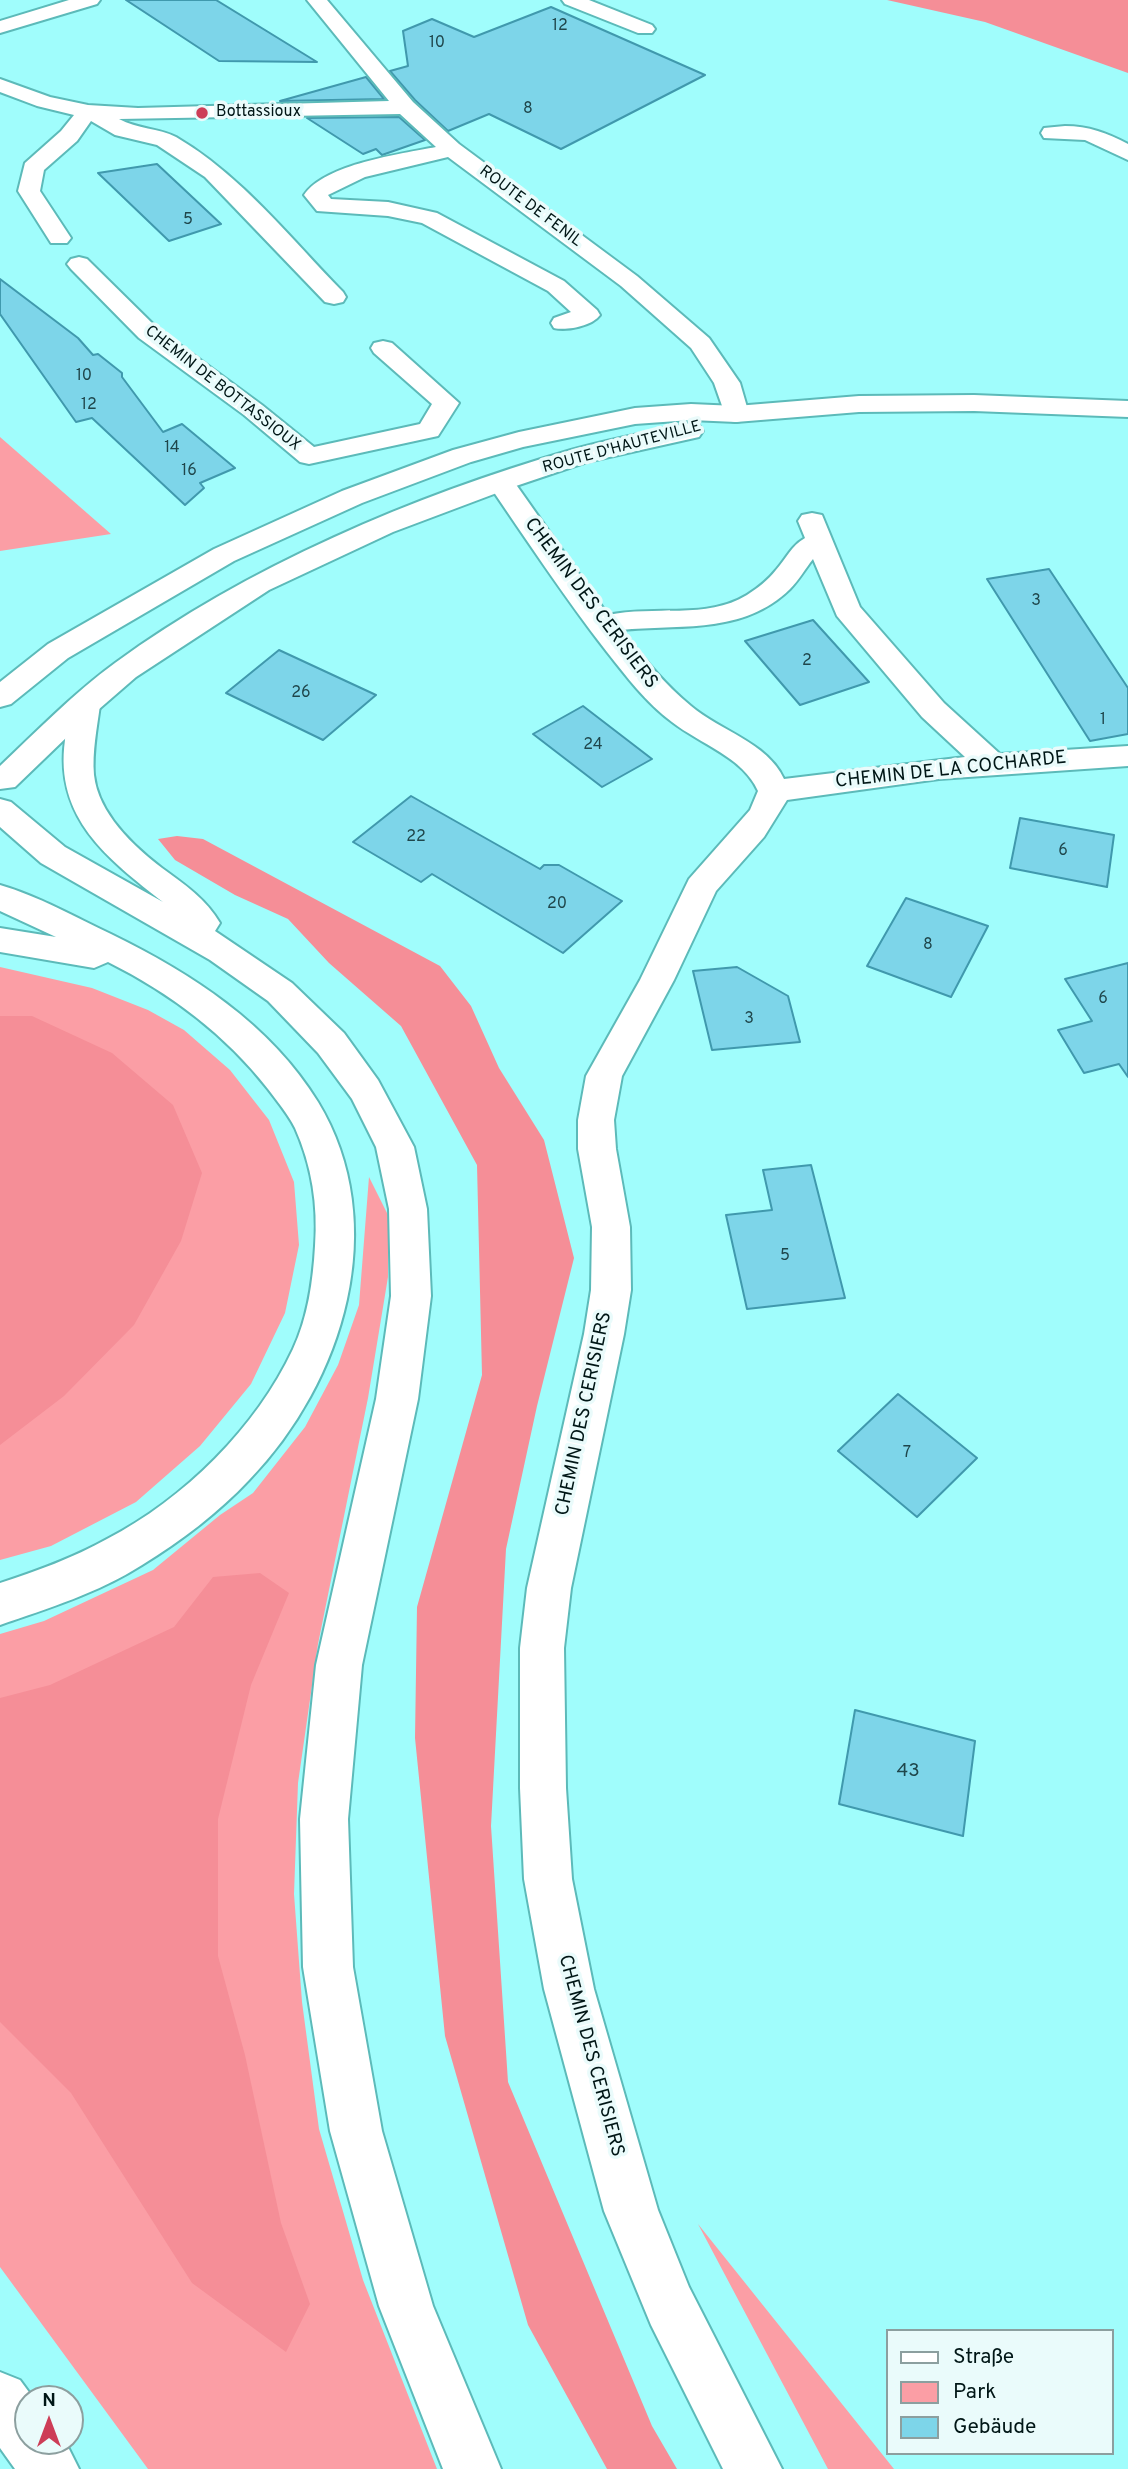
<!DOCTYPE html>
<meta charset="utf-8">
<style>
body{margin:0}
#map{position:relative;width:1128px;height:2469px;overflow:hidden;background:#a0fdfc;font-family:Overpass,sans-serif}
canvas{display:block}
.legend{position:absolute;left:886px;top:2329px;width:228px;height:126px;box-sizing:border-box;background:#eafbfb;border:2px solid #8c9f9f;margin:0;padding:9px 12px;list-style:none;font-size:21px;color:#001616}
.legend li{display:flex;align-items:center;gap:14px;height:35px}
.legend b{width:35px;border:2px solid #8c9f9f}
.north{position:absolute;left:14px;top:2385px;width:70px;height:70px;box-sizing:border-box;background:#eafbfb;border:2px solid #8c9f9f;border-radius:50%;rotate:0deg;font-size:19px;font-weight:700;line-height:28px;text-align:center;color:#001616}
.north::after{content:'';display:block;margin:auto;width:24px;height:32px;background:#cd3d57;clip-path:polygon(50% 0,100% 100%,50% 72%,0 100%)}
</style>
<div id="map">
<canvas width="1128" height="2469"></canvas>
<ul class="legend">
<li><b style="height:9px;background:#fff"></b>Straße</li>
<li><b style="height:19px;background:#fb9ea5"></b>Park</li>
<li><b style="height:19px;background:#7dd5e9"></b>Gebäude</li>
</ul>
<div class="north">N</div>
</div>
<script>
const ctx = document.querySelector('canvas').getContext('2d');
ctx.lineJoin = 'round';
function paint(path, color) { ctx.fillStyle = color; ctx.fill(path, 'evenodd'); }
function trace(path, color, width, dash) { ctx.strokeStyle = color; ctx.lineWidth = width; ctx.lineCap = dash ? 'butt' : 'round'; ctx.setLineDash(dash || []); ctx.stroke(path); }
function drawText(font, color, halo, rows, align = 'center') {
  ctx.font = font + ' Overpass,sans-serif'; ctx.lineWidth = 7; ctx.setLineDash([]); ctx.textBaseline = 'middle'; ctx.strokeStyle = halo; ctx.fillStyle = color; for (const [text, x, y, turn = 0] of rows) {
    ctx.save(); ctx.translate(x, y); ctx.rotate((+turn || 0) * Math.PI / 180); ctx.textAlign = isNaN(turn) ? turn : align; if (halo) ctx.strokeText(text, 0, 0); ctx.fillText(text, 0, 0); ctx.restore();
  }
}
paint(new Path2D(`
 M0,437L111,534L0,551Z
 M0,967L92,988L148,1010L184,1030L230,1070L269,1120L294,1182L299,1245L285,1313L251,1384L200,1446L136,1502L51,1546L0,1560Z
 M369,1177L388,1215V1277L368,1398L318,1644L298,1783L294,1894L302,2002L319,2129L363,2280L437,2469H148L0,2267V1634L44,1621L153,1570L220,1515L253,1493L305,1427L338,1365L359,1305Z
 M698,2224L894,2469H828Z`), '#fb9ea5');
paint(new Path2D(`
 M887,0H1128V73L985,22Z
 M177,836L203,839L440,966L471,1006L499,1068L544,1140L574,1258L537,1406L506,1549L491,1826L508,2082L652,2426L677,2469H607L528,2325L445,2036L415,1738L417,1607L482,1375L477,1165L401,1026L329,963L288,919L235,895L175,860L158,839Z
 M0,1016H32L112,1053L173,1105L202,1173L181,1241L134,1325L64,1396L0,1445Z
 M260,1573L289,1593L251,1685L218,1819V1956L245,2055L281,2223L310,2304L286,2352L192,2283L71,2093L0,2022V1698L50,1685L174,1627L213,1577Z`), '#f58e97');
const building = new Path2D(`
 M126,0H216L317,62L219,61Z
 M551,7L705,75L561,149L489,114L448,131L415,100L390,71L408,66L403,31L432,19L474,37Z
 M366,77L384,99L280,101Z
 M399,117L425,140L382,155L376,149L363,154L307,118Z
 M157,164L221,224L169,241L98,173Z
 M0,279L78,338L93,355L98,354L122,373V377L163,432L182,424L235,468L200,483L204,488L185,505L92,418L76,422L0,314Z
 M1049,569L1128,688V734L1090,741L987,579Z
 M813,620L869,682L800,705L745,641Z
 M279,650L376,695L323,740L226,693Z
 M583,706L652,759L602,787L533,734Z
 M411,796L540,869L544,865H559L622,901L563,953L432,874L421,882L353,842Z
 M1020,818L1114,835L1107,887L1010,868Z
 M906,898L988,926L951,997L867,966Z
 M1128,963V1077L1119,1064L1084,1073L1058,1030L1092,1021L1065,979Z
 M737,967L788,996L800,1042L712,1050L693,971Z
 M811,1165L845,1298L747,1309L726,1215L772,1210L763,1170Z
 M898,1394L977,1458L917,1517L838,1451Z
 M855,1710L975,1741L963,1836L839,1804Z`);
paint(building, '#7dd5e9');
trace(building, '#4099ad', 2);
const minor = new Path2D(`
 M69,0H100L97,4L0,33V21Z
 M307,0H327L413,102L459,144L637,276L709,338L740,383L749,414L745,420L736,422L727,420L714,383L691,348L621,286L448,157L365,177L328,195L331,199L388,202L437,213L564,281L597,310L600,315C592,326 567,331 554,328L551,323L554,318L571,312L548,291L422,223L388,216L317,211L304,195C325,164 400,154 436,147L400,114L119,119C137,129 159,128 176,137C241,175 290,238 343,292L346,297L343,302L334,304L325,302L205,177L157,145L115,135L91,121L77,141L44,170L40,191L71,238L67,243H51L18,191L25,163L61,131L74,115L37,106L0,92V79L50,97L88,105L138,108L389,101Z
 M562,0H589L652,25L655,29L652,33H638L565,4Z
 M1065,126C1089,126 1107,133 1128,144V160L1085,140L1044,138L1041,133L1044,128Z
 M79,257L87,259L157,328L262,405L314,447L420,424L432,404L374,353L371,348L374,343L383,341L392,343L459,403L438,436L309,464L300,462L244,415L139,338L71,269L67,264L71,259Z
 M500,474L510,476L608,615C654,605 706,620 747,595C758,588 768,580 776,570C786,559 791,546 805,538L798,521L802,515L812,513L822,515L860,607L944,703L1000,754L1128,746V766L939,779L787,800L764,837L716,891L674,980L622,1076L614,1120L616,1149L630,1227L631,1290L624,1334L571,1588L564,1648L566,1788L572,1879L594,1989L658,2210L689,2287L782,2469H723L651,2325L604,2211L544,1989L524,1879L520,1788V1648L527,1588L584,1334L591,1290L592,1227L578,1149V1120L586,1076L640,980L689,879L750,810L758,791C743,757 700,744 672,722C646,703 627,677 607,652C564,597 526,539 487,482L490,476ZM813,559L837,616L922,717L965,757L784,779C767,742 720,731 691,706C664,684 643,657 621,630C680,624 743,635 790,589C799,580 805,569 813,559Z`);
const major = new Path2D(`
 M974,395L1128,401V417L974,411L859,412L736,422L691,420L635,424L523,447L471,462L362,503L234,561L68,658L11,704L0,707V682L48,644L214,549L342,491L453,450L519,432L635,408L691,404L736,406L859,396Z
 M690,423L699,425L703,431L699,437L587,462L510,488L393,532L269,590L136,677L68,736L15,787L0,789V766C37,731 74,693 115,663C246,567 415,495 571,450C610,439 650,432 690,423Z`);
const highway = new Path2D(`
 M85,695L96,698L100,705C97,728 92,752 94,775C98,813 133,846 162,868C184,884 206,899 220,923L215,931L292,983L344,1033L378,1080L414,1147L427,1209L431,1296L418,1399L362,1665L348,1819L353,1967L382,2131L433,2306L501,2469H443L379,2306L330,2131L303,1967L300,1819L316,1665L376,1399L391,1296L389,1209L376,1147L352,1099L318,1053L268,1001L210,960L41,863L0,827V799L11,802L65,847L163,902C108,859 54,818 65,740C66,726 67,710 74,698Z
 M0,885C38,896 75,917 111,934C191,973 270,1024 318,1102C392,1224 344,1382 249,1480C218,1513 181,1541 142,1565C98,1593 49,1608 0,1625V1583C37,1571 73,1558 107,1539C184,1499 256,1428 293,1349C308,1317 313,1281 315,1246C318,1205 312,1166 295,1128C288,1114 277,1101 268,1089C225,1034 170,993 108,962L94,968L0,952V928L56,937L0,911Z
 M0,2372L20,2380L34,2399H28V2441H65L79,2469H15L0,2448Z`);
trace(minor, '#5cbab9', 4);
trace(major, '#5cbab9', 4);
trace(highway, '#5cbab9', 4);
paint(minor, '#fff');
paint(major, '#fff');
paint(highway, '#fff');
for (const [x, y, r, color] of [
 [202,113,7,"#cd3d57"]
]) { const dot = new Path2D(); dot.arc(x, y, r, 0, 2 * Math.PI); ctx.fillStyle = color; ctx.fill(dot); trace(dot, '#eafbfb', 2.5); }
drawText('16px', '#1f464b', null, [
 ["12",560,27],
 ["10",437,44],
 ["8",528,110],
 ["5",188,221],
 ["10",84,377],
 ["12",89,406],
 ["14",172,449],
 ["16",189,472],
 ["3",1036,602],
 ["2",807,662],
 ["26",301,694],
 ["1",1103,721],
 ["24",593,746],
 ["22",416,838],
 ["6",1063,852],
 ["20",557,905],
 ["8",928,946],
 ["6",1103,1000],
 ["3",749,1020],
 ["5",785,1257],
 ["7",907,1454]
]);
drawText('16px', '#001616', '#eafbfb', [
 ["Bottassioux",216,113]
], 'left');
drawText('16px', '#001616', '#eafbfb', [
 ["ROUTE DE FENIL",530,207,37],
 ["CHEMIN DE BOTTASSIOUX",222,389,38],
 ["ROUTE D'HAUTEVILLE",622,448,-15]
]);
drawText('19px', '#001616', '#eafbfb', [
 ["CHEMIN DES CERISIERS",590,604,53],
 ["CHEMIN DE LA COCHARDE",951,771,-6],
 ["CHEMIN DES CERISIERS",585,1414,-78],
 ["CHEMIN DES CERISIERS",590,2056,75]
]);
drawText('19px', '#1f464b', null, [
 ["43",908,1772]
]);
</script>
